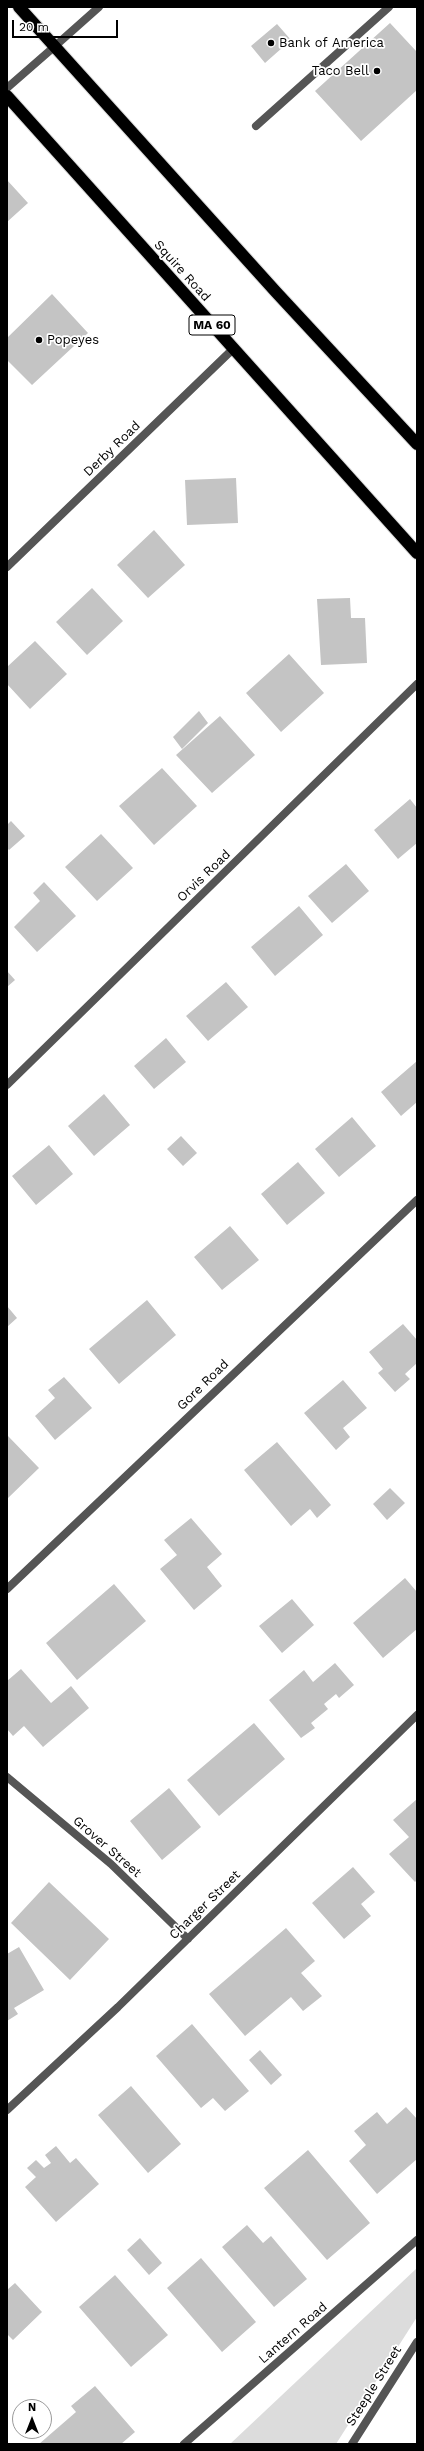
<!DOCTYPE html>
<style>
body{margin:0}
#map{position:relative;width:424px;height:2451px;overflow:hidden;background:#fff;font-family:"Work Sans",sans-serif}
canvas{display:block}
.frame{position:absolute;inset:0;border:8px solid #000;pointer-events:none}
.north{position:absolute;left:12px;top:2399px;width:40px;height:40px;box-sizing:border-box;background:#fff;border:1px solid #999;border-radius:50%;rotate:0deg;font-size:11px;font-weight:700;line-height:16px;text-align:center;color:#000}
.north::after{content:'';display:block;margin:auto;width:14px;height:18px;background:#000;clip-path:polygon(50% 0,100% 100%,50% 72%,0 100%)}
.scale{position:absolute;left:12px;top:20px;width:106px;height:18px;box-sizing:border-box;border:2px solid #000;border-top:0;padding-left:5px;font-size:12px;line-height:14px;white-space:nowrap;color:#000;-webkit-text-stroke:3px #fff;paint-order:stroke}
</style>
<div id="map">
<canvas width="424" height="2451"></canvas>
<div class="frame"></div>
<div class="north">N</div>
<div class="scale">20 m</div>
</div>
<script>
const ctx = document.querySelector('canvas').getContext('2d');
ctx.lineJoin = 'round';
function paint(path, color) { ctx.fillStyle = color; ctx.fill(path, 'evenodd'); }
function trace(path, color, width, dash) { ctx.strokeStyle = color; ctx.lineWidth = width; ctx.lineCap = dash ? 'butt' : 'round'; ctx.setLineDash(dash || []); ctx.stroke(path); }
function drawText(font, color, halo, rows, align = 'center') {
  ctx.font = font + ' "Work Sans",sans-serif'; ctx.lineWidth = 3.5; ctx.setLineDash([]); ctx.textBaseline = 'middle'; ctx.strokeStyle = halo; ctx.fillStyle = color; for (const [text, x, y, turn = 0] of rows) {
    ctx.save(); ctx.translate(x, y); ctx.rotate((+turn || 0) * Math.PI / 180); ctx.textAlign = isNaN(turn) ? turn : align; if (halo) ctx.strokeText(text, 0, 0); ctx.fillText(text, 0, 0); ctx.restore();
  }
}
paint(new Path2D(`
 M417,2268V2317L336,2444H230Z`), '#dcdcdc');
paint(new Path2D(`
 M390,23L417,52V90L361,141L315,91Z
 M277,24L291,40L265,63L251,46Z
 M7,180L28,203L7,222Z
 M52,294L88,333L32,385L7,360V338Z
 M236,478L238,523L187,525L185,480Z
 M154,530L185,565L148,598L117,565Z
 M92,588L123,621L87,655L56,622Z
 M350,598L351,618H365L367,663L321,665L317,599Z
 M35,641L67,674L30,709L7,684V667Z
 M289,654L324,693L281,732L246,693Z
 M199,711L208,723L182,749L173,737Z
 M220,716L255,755L212,793L176,755Z
 M162,768L197,806L154,845L119,806Z
 M410,799L417,808V843L398,859L374,830Z
 M11,821L25,836L9,850L7,848V825Z
 M101,834L133,868L97,901L65,867Z
 M346,864L369,891L332,923L308,896Z
 M44,882L76,916L37,952L14,927L40,901L33,893Z
 M299,906L323,935L275,976L251,947Z
 M7,971L15,980L7,987Z
 M226,982L248,1007L208,1041L186,1016Z
 M166,1038L186,1062L154,1089L134,1066Z
 M417,1061V1102L401,1116L381,1092Z
 M104,1094L130,1125L94,1156L68,1126Z
 M352,1117L376,1146L339,1177L315,1149Z
 M181,1136L197,1153L183,1166L167,1149Z
 M49,1145L73,1174L36,1205L12,1176Z
 M298,1162L325,1193L287,1225L261,1194Z
 M230,1226L259,1260L222,1290L194,1257Z
 M147,1300L176,1335L119,1384L89,1349Z
 M7,1306L17,1318L7,1327Z
 M403,1324L417,1340V1363L405,1374L410,1379L395,1392L378,1373L383,1369L369,1352Z
 M64,1377L92,1408L55,1440L35,1416L55,1398L48,1390Z
 M343,1380L367,1408L343,1428L350,1437L336,1450L304,1413Z
 M7,1435L39,1468L7,1499Z
 M277,1442L331,1505L317,1518L310,1509L291,1526L244,1470Z
 M390,1488L405,1503L387,1520L373,1504Z
 M191,1518L222,1554L207,1567L222,1586L194,1610L160,1569L177,1555L164,1540Z
 M405,1578L417,1592V1629L383,1658L353,1623Z
 M114,1584L146,1621L77,1680L46,1643Z
 M292,1599L314,1625L282,1653L259,1626Z
 M335,1663L354,1685L339,1698L336,1694L324,1704L328,1709L311,1723L315,1728L301,1738L269,1700L304,1670L313,1682Z
 M21,1669L51,1703L71,1686L89,1708L43,1747L24,1726L13,1736L7,1729V1681Z
 M254,1723L285,1759L219,1816L187,1780Z
 M169,1788L201,1827L162,1860L130,1821Z
 M417,1799V1880L415,1882L389,1854L409,1837L393,1820Z
 M353,1867L375,1892L361,1904L371,1916L344,1939L312,1903Z
 M49,1882L109,1939L70,1980L11,1923Z
 M286,1928L315,1961L301,1973L322,1996L303,2011L291,1997L245,2036L209,1994Z
 M19,1947L44,1990L14,2008L18,2014L7,2021V1954Z
 M192,2024L249,2091L225,2111L213,2098L201,2108L156,2056Z
 M260,2050L282,2075L271,2085L249,2060Z
 M131,2086L181,2144L148,2173L98,2115Z
 M406,2107L417,2119V2159L377,2194L349,2161L366,2145L354,2131L377,2112L387,2124Z
 M56,2146L70,2163L76,2158L99,2184L56,2222L25,2187L36,2177L27,2168L36,2160L44,2168L51,2163L45,2155Z
 M308,2150L370,2223L327,2260L264,2188Z
 M247,2225L263,2243L271,2236L307,2279L274,2307L222,2247Z
 M140,2238L162,2263L149,2275L127,2250Z
 M201,2258L256,2322L222,2352L167,2288Z
 M115,2275L168,2335L131,2367L79,2307Z
 M15,2283L42,2312L13,2340L7,2334V2290Z
 M95,2386L135,2432L121,2444H39L76,2412L71,2406Z`), '#c4c4c4');
const highway = new Path2D(`
 M19,7L276,292L417,444
 M7,96L417,553`);
trace(highway, '#dbdbdb', 14);
trace(new Path2D(`
 M54,47L99,7
 M256,126L389,7`), '#555', 8);
trace(new Path2D(`
 M7,88L54,47
 M7,567L233,349
 M7,1085L417,684
 M7,1589L417,1200
 M7,1777L111,1864L188,1939
 M7,2110L118,2007L417,1715
 M184,2444L417,2240
 M352,2444L417,2342`), '#555', 8);
trace(highway, '#000', 12);
for (const [x, y, r, color] of [
 [271,43,4,"#000"],
 [377,71,4,"#000"],
 [39,340,4,"#000"]
]) { const dot = new Path2D(); dot.arc(x, y, r, 0, 2 * Math.PI); ctx.fillStyle = color; ctx.fill(dot); trace(dot, '#fff', 1.5); }
for (const [x, y, w] of [
 [212,325,46]
]) { const box = new Path2D(); box.roundRect(x - w / 2, y - 10, w, 20, 3); ctx.fillStyle = '#fff'; ctx.fill(box); trace(box, '#000', 1); }
drawText('bold 12px', '#000', null, [
 ["MA 60",212,325]
]);
drawText('13px', '#000', '#fff', [
 ["Bank of America",279,43],
 ["Taco Bell",369,71,"right"],
 ["Popeyes",47,340]
], 'left');
drawText('13px', '#000', '#fff', [
 ["Squire Road",182,271,48],
 ["Derby Road",112,449,-44],
 ["Orvis Road",204,876,-44],
 ["Gore Road",203,1385,-44],
 ["Grover Street",107,1847,41],
 ["Charger Street",205,1905,-44],
 ["Lantern Road",293,2333,-41],
 ["Steeple Street",374,2386,-58]
]);
</script>
